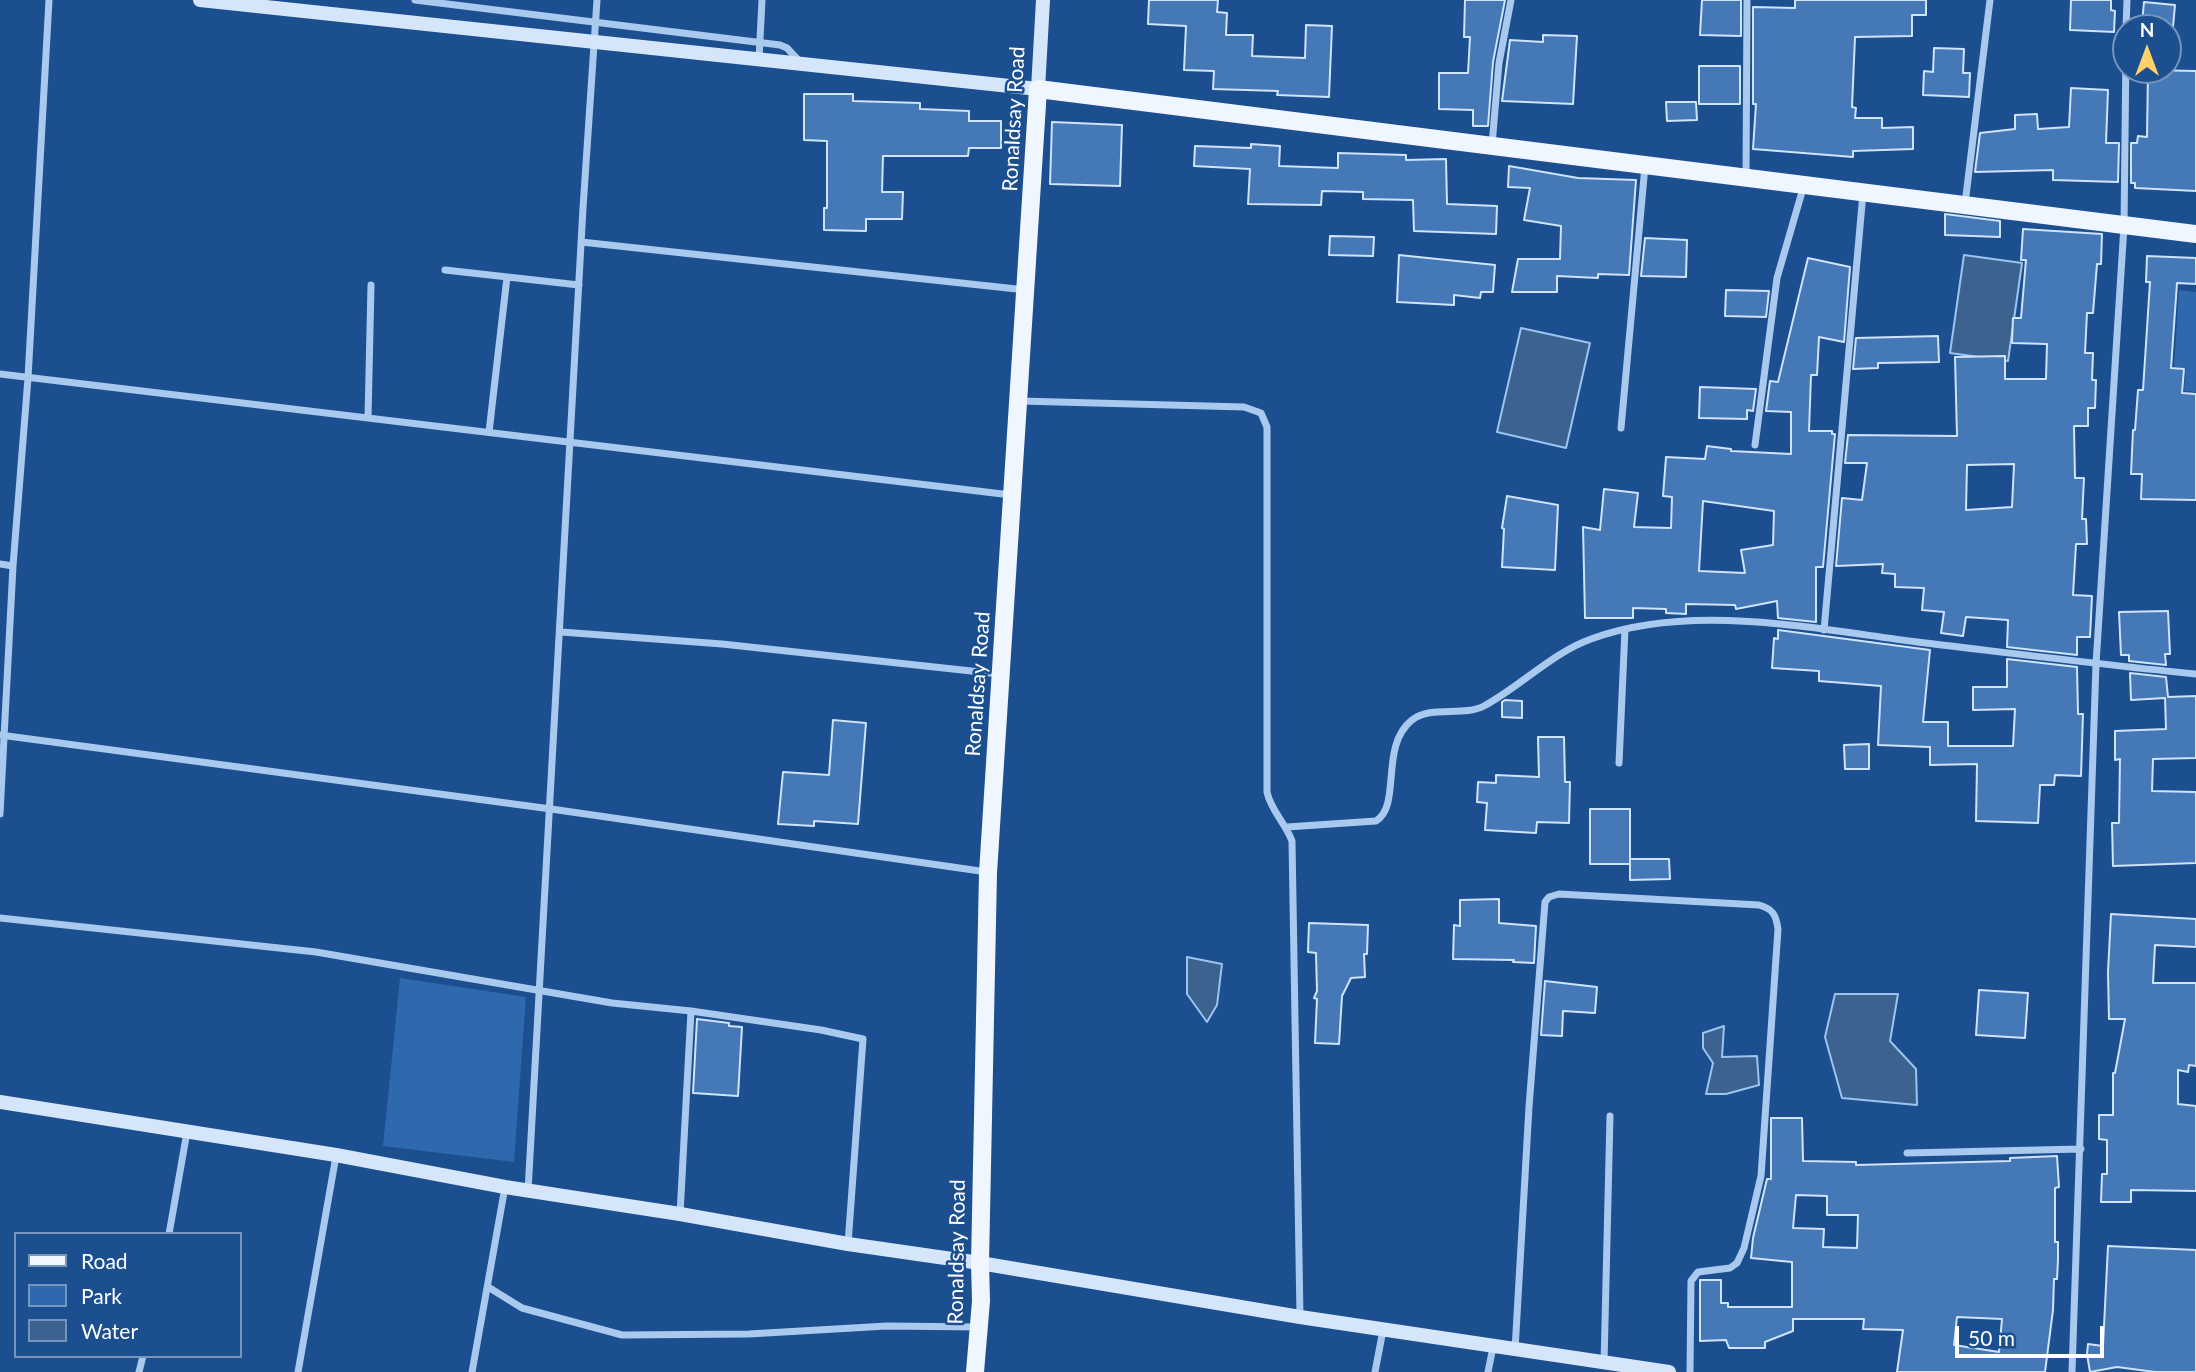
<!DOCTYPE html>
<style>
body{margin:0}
#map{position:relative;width:2196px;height:1372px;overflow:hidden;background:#1b4f8f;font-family:Lato,sans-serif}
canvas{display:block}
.legend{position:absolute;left:14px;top:1232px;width:228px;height:126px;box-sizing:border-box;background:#1b4f8f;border:2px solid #7695bc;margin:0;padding:9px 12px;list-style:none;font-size:21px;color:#fff}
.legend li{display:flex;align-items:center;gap:14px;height:35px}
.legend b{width:35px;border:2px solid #7695bc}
.north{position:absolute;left:2112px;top:14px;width:70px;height:70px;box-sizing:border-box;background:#1b4f8f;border:2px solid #7695bc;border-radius:50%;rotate:0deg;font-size:19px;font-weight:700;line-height:28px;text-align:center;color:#fff}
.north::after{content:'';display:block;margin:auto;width:24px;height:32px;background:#ffd166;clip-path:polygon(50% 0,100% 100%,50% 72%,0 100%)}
.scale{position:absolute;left:1955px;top:1326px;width:149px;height:32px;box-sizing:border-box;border:4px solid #fff;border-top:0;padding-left:9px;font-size:21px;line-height:24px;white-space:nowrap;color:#fff;-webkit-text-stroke:5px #1b4f8f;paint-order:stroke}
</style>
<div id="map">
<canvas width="2196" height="1372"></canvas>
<ul class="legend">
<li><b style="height:9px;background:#f0f6ff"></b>Road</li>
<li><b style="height:19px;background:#2e69ad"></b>Park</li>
<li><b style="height:19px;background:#3c6290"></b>Water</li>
</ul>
<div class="north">N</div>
<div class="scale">50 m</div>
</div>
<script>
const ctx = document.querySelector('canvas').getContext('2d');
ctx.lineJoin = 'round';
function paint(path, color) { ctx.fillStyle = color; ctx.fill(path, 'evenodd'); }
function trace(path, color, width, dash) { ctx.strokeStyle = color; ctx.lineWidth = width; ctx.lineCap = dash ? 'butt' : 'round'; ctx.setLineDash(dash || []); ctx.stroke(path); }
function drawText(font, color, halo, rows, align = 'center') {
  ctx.font = font + ' Lato,sans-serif'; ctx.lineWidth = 5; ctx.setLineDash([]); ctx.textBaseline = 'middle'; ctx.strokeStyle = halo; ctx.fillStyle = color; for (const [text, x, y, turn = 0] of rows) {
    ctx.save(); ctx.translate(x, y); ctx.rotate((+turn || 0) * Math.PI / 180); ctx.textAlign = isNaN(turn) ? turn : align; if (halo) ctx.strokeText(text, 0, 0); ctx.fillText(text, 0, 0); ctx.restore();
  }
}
paint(new Path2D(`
 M2179,290L2196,292V392L2184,391L2186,368L2174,367Z
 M400,978L526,997L514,1162L383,1146Z`), '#2e69ad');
const water = new Path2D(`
 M1964,255L2022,263L2008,361L1950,353Z
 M1521,328L1590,343L1566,448L1497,432Z
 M1187,957L1222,964L1217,1005L1207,1022L1187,994Z
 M1835,994H1898L1890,1041L1916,1069L1917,1105L1842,1098L1825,1037Z
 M1724,1026L1722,1057L1757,1056L1759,1085L1726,1094H1706L1713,1063L1703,1048V1033Z`);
paint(water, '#3c6290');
trace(water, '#9cc4f0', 2);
const building = new Path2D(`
 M1149,0H1218L1217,12L1227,13L1226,35H1253L1252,56L1305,58L1306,25L1332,26L1329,97L1277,95L1278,91L1213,89L1214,71L1184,70L1186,26L1148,24Z
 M1465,0H1505L1493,62L1488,126H1473V110L1439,109V73H1468L1470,37H1464Z
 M1702,0H1741V36L1700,35Z
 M1795,0H1926V15H1912V36L1855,37L1852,107L1856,108L1855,118H1882V128L1913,127V149L1853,151V157L1753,149L1756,104H1753V7L1795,8Z
 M2071,0H2111V10L2115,11L2114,32L2070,30Z
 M2144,2L2175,5L2173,27L2142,23Z
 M1543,35L1577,36L1573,104L1502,101L1510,40L1543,42Z
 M1934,48L1964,49L1963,73H1970L1969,97L1923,95L1924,71L1933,72Z
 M1699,66H1740V104H1699Z
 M2148,70L2196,71V191L2135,188V183H2131V143H2137L2138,136L2147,137Z
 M2071,88L2108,90L2106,143H2119L2118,182L2053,180V170L1975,172L1980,133L2015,129V115L2037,114L2038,129L2069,127Z
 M804,94H853V101L920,103V109L969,111V121H1001V148H969L968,156H883L882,192H903L902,219H866V231L824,230V208H827V141L804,140Z
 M1666,102H1696L1697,120L1667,121Z
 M1052,122L1122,125L1120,186L1050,184Z
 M1251,144L1280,146L1279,166L1338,168V153L1406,155V160L1446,159L1447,204L1497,206L1496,234L1414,231L1413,200L1363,199V192L1322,191L1321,205L1248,204L1250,169L1194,166L1195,146L1251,148Z
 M1509,166L1578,178L1636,180L1629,275L1598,274V278L1557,276V292H1512L1518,259H1560L1561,226L1524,220L1530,188L1508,187Z
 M1945,214L2000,221V237L1945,235Z
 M2023,229L2102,234L2101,264H2097L2093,313H2087L2085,353H2093L2092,380H2096L2095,408H2088V426H2074L2075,478H2084L2082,519H2086L2087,544H2076L2073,595L2092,596L2090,637H2077V655L2007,647L2008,620L1966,617L1963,636L1941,633L1944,612L1922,610L1924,588L1895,587V574L1882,573L1883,564L1836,566L1842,498L1862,500L1867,463H1845L1848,435L1957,436L1955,357L2005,356V379H2046L2047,344L2012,343L2013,318H2021L2026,260H2021ZM2014,464L2012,507L1966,510L1967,465Z
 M1330,236L1374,237L1373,256L1329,255Z
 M1645,238L1687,240L1686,277L1641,276Z
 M1399,255L1495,265L1493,292H1481L1480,298L1454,295V305L1397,302Z
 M2147,256L2196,258V284L2177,283L2171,368L2184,369L2182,393L2196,394V500L2141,499L2142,474H2131L2133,430H2135L2138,390H2143L2150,282H2146Z
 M1808,258L1850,267L1844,342L1819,337L1817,375H1811L1809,431H1832V434H1835L1823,567H1816V622L1778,618L1777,601L1736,609L1735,605L1686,604V614L1666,613V609L1633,608V618H1585L1583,527L1600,530L1604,489L1638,493L1634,527L1671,528L1672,497L1663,496L1666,457L1705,459L1707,446L1731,449V451L1791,454V412L1766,411L1770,381L1778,382ZM1703,501L1774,511L1773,545L1741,550L1745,573L1699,571Z
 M1726,290L1769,291L1766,317L1725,316Z
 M1938,336L1939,362L1878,363V368L1853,369L1856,338Z
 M1700,387L1756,389L1753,411L1747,410V419L1699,418Z
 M1507,496L1558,505L1555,570L1502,567L1504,529L1502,528Z
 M2168,611L2170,654H2165L2166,665L2129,661V655H2121L2119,612Z
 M1778,630L1930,650L1923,722H1948V746H2013L2015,709L1973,710V687H2007V659L2077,667L2078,714H2083L2081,776L2055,775L2054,785H2040L2038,823L1976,821L1977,764L1930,765V747L1878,745L1881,686L1819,681V671L1772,668L1774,638L1778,639Z
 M2130,673L2166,677L2168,697L2196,696V758L2153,759L2152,791L2196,792V863L2113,866L2112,823H2119L2120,759L2115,760V731L2166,729L2165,698L2131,700Z
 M1505,700L1522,701V718L1502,717V702Z
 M833,720L866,723L858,824L814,821V826L778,824L783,772L829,775Z
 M1538,737H1564L1565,782H1570L1569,823L1537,822L1536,833L1485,830L1487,803L1477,802L1478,782L1496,783V775L1539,777Z
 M1869,744V769H1845L1844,745Z
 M1590,809H1630V864H1590Z
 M1630,859H1669L1670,879L1630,880Z
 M1499,899V923L1536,926L1534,963L1513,962L1514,960L1453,959L1454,925L1460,926V900Z
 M2111,914L2196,919V947L2155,945L2153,983H2196V1066L2189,1065L2188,1072L2178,1070V1104L2196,1106V1191L2131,1190V1202H2101L2102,1174H2107V1140L2099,1139V1115H2113V1073H2115L2125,1019H2109L2108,972Z
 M1309,923L1368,925L1367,954H1364L1365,977L1351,978L1342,996L1339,1044L1315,1043L1317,999L1314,998L1317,991L1316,953L1308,952Z
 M1545,981L1597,987L1595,1013L1563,1011L1562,1036L1541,1035Z
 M1979,990L2028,993L2025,1038L1976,1035Z
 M697,1019L729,1023V1026L742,1027L738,1096L693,1093Z
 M1771,1118H1802L1803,1161L1856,1162V1165L2010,1161V1158L2057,1156L2059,1187L2055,1188V1242H2058V1260L2057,1279H2054L2053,1310L2045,1372H1897L1903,1330L1863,1329L1864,1319H1793V1331L1765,1342V1348H1729L1726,1340L1700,1341V1280H1721V1303H1728V1307H1792V1262L1751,1258L1753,1238L1767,1179H1771ZM1796,1195L1827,1196V1215H1858L1857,1248L1823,1247L1824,1229L1793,1228ZM1957,1317L2002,1319L1999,1352L1954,1345Z
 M2108,1246L2196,1250V1372H2155L2117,1367L2090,1372L2087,1354L2088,1344L2103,1346Z`);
paint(building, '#4478b7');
trace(building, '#cfe3fa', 2);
trace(new Path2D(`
 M415,0L780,45L787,48L800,62
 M2126,28L2127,0
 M759,59L762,0
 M1492,145L1499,63L1511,0
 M1746,177L1747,0
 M1965,204L1990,0
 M581,242L1026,290
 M445,270L579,285
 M0,374L1011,495
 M1020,401L1244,407L1261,413L1267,427V792C1271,811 1285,822 1292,841L1300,1316
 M368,418L371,285
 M1621,428L1645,166
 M489,432L507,277
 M1755,445L1777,278L1804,185
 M0,564L13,566
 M1824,630L1863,193
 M561,632L722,644L999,674
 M0,735L551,809L987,872
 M1619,763L1625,629
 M0,814L13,566L28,378L49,0
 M1287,827L1376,821C1402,805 1379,746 1412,720C1431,705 1463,717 1484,706C1521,686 1552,653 1591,639C1691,602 1815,629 1917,642C2010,653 2103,665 2196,674
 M0,918L316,952L612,1003L691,1011L821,1030L863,1039L848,1244
 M1907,1153L2081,1149
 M528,1191L583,208L597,0
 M680,1214L691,1011
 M169,1234L187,1132
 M488,1287L522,1308L622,1335L749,1334L887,1326L978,1327
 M1515,1350L1529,1107L1545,902L1549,897L1559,894L1759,905C1773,909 1776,915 1778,929L1761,1176L1744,1248L1737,1263L1730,1268L1698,1272L1691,1281L1690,1372
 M1604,1364L1610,1116
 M139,1372L143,1356
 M298,1372L336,1156
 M472,1372L505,1187
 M1375,1372L1383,1330
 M1488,1372L1493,1347
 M2072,1372L2096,664L2124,226L2126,50`), '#a9c9ee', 7);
trace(new Path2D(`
 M200,0L1038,89L1043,0
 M0,1102L336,1155L505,1187L680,1214L848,1244L980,1263L1300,1317L1669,1372`), '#d6e6fa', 14);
trace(new Path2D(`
 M975,1372L981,1301L980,1263L988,873L1038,89L2196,234`), '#f0f6ff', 18);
drawText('21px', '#fff', '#1b4f8f', [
 ["Ronaldsay Road",1014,119,-87],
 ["Ronaldsay Road",978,684,-86],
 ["Ronaldsay Road",957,1252,-89]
]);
</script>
